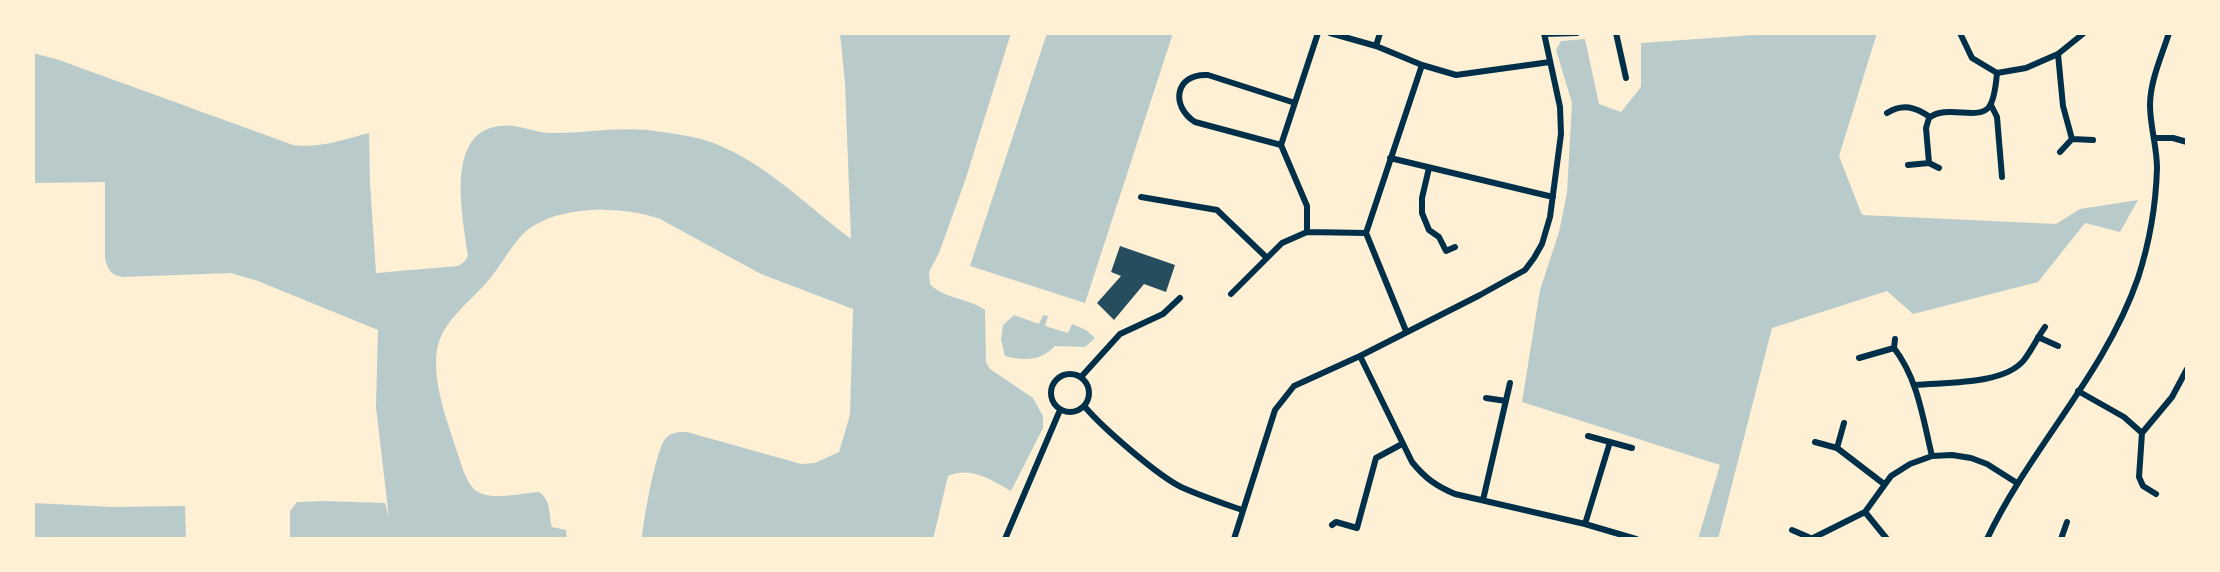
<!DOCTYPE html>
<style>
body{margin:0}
#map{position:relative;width:2220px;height:572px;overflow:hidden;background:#fdf0d5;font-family:Overpass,sans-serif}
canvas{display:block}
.frame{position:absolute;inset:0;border:35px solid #fdf0d5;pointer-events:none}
</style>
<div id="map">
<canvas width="2220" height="572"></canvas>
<div class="frame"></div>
</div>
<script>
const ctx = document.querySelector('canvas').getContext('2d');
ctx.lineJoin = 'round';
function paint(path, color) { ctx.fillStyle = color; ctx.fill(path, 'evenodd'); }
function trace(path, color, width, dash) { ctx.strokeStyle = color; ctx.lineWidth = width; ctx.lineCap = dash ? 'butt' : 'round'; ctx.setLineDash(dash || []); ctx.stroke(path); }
paint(new Path2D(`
 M840,33H1011L965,181L939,253L929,272L930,284C944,299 969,298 985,310L986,362L990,369L1033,398L1043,416V428L1011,491C991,480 972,466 948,476L933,539H642C643,522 656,448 666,438C671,432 680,432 687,432L801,464L815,463L839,452L850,415L853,309L761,274L660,219C623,205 552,204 522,235C509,249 500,267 487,282C468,304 442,321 437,350C431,386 453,436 463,470C466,477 469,485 475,490C490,502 521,493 539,492C552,501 548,514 552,527L566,530L567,539H290V511L297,502L323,501L385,503L389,518L376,407L378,330L258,281L231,273L122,277C111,275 108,270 105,259V182L33,183V53L59,60L293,145C319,149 345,139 369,133L370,183L376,273L458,266L464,262L468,256C463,218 444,133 499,126C518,123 534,133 552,133C584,133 615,127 648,130C670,133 696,136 716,144C768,165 807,206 851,239L845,83Z
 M1047,33H1173L1085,303L970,266Z
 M1781,33H1877L1839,156L1862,215L2056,224L2080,209L2138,200L2120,232L2085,223L2038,282L1913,314L1887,291L1772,328L1718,539H1698L1720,465L1522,402L1540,290L1559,232L1567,193L1572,103L1556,50L1561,41L1585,39L1599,104L1621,112L1641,87V43Z
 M1014,315L1039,324L1043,315L1048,316L1045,326L1068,333L1072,324L1086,330L1095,338L1085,347L1055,346C1041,361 1025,361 1005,356L1001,340L1003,325Z
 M33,503L112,507L185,506L186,539H33Z`), '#b9caca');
paint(new Path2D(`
 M1120,246L1175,265L1166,292L1144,284L1114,320L1097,303L1121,276L1111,272Z`), '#264d5e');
trace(new Path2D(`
 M1330,33L1376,46L1422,65L1456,75L1550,62
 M1616,33L1626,78
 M1960,33L1972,58L1997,73L2026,68L2058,54L2084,33
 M1544,34L1577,33
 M1376,46L1380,33
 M2058,54L2063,106L2072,139
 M1991,105L1997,117L2002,177
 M1887,113C1903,103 1915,107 1930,117
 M2155,138H2173L2187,142
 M1281,145L1195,122C1170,106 1175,73 1208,75L1295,103
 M2060,152L2072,139L2093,140
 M1390,158L1553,197
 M1929,163L1926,128L1929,118C1946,104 1978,121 1989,107C1995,99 1996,83 1997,73
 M1908,165L1929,163L1939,168
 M1429,168L1422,198V213L1429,230L1439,237L1446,251L1455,247
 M1141,197L1217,210L1266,257
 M1307,232V206L1281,145L1318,33
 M1231,294L1282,243L1307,232L1366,233
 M1406,331L1366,233L1422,65
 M2038,337L2058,346
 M1895,339L1894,348C1918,379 1923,419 1932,456
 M1360,356L1412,462C1425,478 1436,486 1455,494L1585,524L1636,539
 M1859,358L1894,348
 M1051 393a19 19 0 1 1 38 0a19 19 0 1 1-38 0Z
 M1081,377L1120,334L1163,314L1180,298
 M1915,385C1946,382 2004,385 2024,360C2032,350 2037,338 2045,327
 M2078,391L2124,417L2142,433
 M1486,398L1506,401
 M1085,407C1103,428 1157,475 1181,487C1201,496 1222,503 1242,510
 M1610,442L1632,448
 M1815,442L1837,448L1884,484
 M1837,448L1844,423
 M2156,494L2143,486L2139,477L2142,433L2172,397L2187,369
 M1483,500L1510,383
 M1865,512L1887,539
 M1585,524L1610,442L1588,436
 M1332,525L1336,522L1357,528L1376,458L1402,444
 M1792,530L1813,539
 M1813,538L1865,512L1891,476L1910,464L1932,456L1952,455L1971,458L1987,464L2017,483
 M1005,539L1060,410
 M1234,539L1275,410L1294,386L1360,356L1480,295L1525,270L1534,258L1542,244L1550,217L1561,134L1560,107L1544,33
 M1987,539C2030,448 2105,374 2138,278C2149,244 2156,204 2157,168C2157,147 2150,126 2150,105C2150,81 2162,55 2169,33
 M2061,539L2067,522`), '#003049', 6);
</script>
